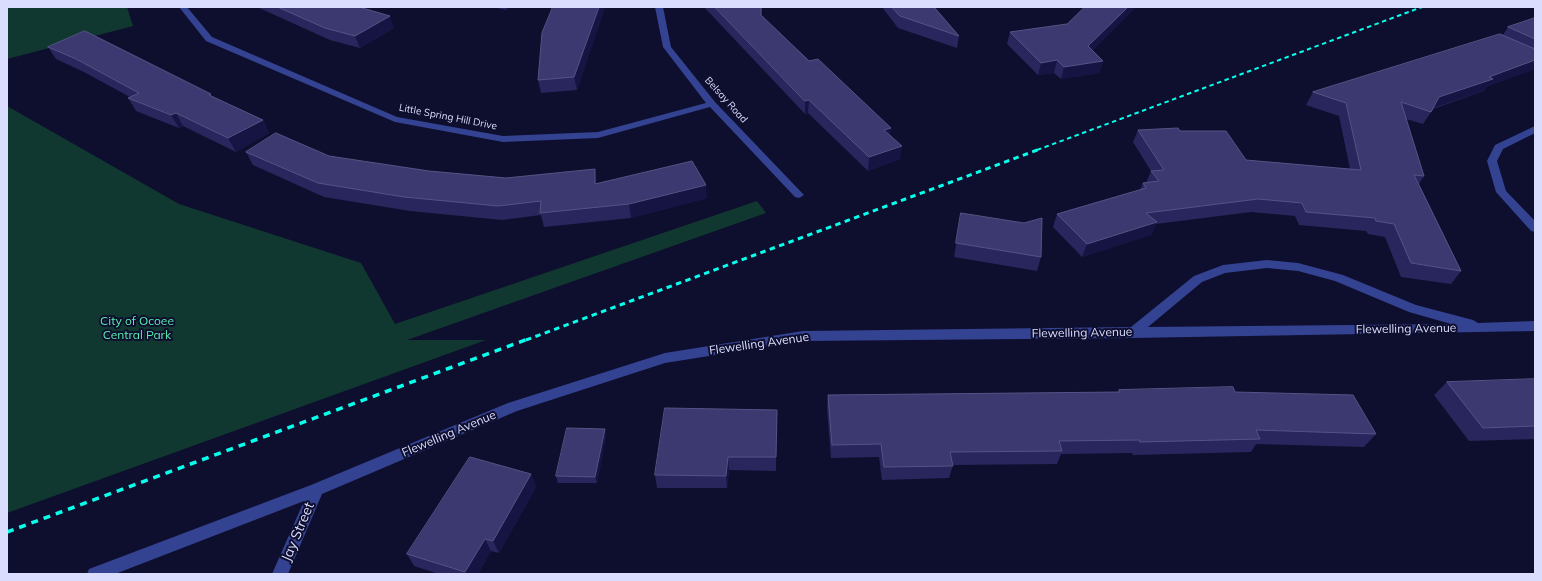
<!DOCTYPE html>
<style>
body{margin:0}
#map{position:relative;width:1542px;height:581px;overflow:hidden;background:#0e0f2e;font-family:Mulish,sans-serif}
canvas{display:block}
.frame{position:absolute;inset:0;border:8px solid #dbddff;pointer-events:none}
</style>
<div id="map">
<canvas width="1542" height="581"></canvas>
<div class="frame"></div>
</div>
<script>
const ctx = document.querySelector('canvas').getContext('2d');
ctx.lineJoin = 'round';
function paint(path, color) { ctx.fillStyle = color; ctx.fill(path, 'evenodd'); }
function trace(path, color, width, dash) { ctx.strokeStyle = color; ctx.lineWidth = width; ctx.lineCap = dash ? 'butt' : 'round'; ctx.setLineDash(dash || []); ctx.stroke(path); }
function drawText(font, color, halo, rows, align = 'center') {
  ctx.font = font + ' Mulish,sans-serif'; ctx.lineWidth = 4; ctx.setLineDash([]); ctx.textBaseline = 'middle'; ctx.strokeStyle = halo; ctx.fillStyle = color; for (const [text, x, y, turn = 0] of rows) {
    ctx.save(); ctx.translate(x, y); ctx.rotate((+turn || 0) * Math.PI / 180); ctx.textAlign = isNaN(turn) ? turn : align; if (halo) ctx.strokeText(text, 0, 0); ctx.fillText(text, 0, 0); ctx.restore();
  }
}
paint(new Path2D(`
 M7,7H127L133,26L7,59Z
 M7,106L179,204L361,263L395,324L757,201L766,213L407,340H486L7,513Z`), '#113830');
paint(new Path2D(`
 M179,7H187L212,37L397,117L503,136L598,132L706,103L663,47L655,7H663L671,47L715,102L804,195L799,198L795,197L710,107L598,138L503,142L395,122L206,41Z
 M1535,126V133L1503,149L1497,161L1506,191L1535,221V232L1531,231L1496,192L1487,161L1495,145Z
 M1267,260L1298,263L1343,275L1416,305L1473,320L1478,323L1535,321V331L1133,338L803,341L665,363L517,411L322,494L288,574H272L304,501L115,574H87L89,569L311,485L508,403L665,353L803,331L1131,327L1194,276L1223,265ZM1267,268L1298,271L1335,281L1409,312L1451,324L1148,327L1202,282L1225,273Z`), '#344292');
trace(new Path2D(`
 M1037,150L1422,7`), '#07ffeb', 2, [4.5, 3.5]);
trace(new Path2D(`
 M526,340L1040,149`), '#07ffeb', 3, [5.5, 4.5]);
trace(new Path2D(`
 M7,532L528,339`), '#07ffeb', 3.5, [7, 6]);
paint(new Path2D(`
 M257,7H359L394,28L360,48L330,40Z
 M493,7H511L506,10Z
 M605,7L577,90L541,93L538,80Z
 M704,7H762L761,16L890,135L900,159L868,171L808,113L805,114Z
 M882,7H934L959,36L957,48L898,28Z
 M1085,7H1136L1092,51L1103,61L1099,73L1061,79L1054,73L1038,75L1007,44L1010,32L1067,24Z
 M1535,18V69L1488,86L1484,91L1433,109L1423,124L1406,119L1424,176L1419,184L1461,271L1451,284L1401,277L1385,237L1368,234L1366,231L1299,225L1295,216L1251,212L1156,224L1151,235L1082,257L1053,227L1057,214L1140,190L1143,183H1146L1151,171L1133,142L1138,130L1180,131L1246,160L1350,169L1339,116L1306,105L1313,92L1503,35L1508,27Z
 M48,47L213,97L263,120L269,133L236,152L183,126L179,128L136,111L128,98L130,97L84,72L56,59Z
 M246,152L329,156L429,171L506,178L597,183L707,198L631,218L544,227L541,215L502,220L410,211L324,197L253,165Z
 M961,213L1041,257L1037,271L954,257Z
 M1535,380V439L1469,441L1434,395L1447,382Z
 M1119,390L1235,392L1376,434L1364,447L1256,444L1251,452L1133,455L1132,453L1061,454L1057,464L953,465L949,478L882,480L879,457L831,458L827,408L828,395L1117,392Z
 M777,410L776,471L729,470L727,488H657L655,475Z
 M606,436L597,483H558L556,476Z
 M531,474L536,487L499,553L491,551L478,574H439L414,566L407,554Z`), '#28265d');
paint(new Path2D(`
 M506,7H511L506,10Z
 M599,7H605L577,90L574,77Z
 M1128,7H1136L1084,59L1088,46Z
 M390,16L394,28L360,48L355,36Z
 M1057,60L1054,73L1038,75L1041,63Z
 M1535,60V69L1488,86L1484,91L1430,109L1439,97L1489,77Z
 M1103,61L1099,73L1061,79L1064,67Z
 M809,100L808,113L805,114V101Z
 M176,113L183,126L179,128L171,115Z
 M263,120L269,133L236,152L228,138Z
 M891,128L889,141L884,130Z
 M902,146L900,159L868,171L869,157Z
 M595,169L597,183L598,197L595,184Z
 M706,185L707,198L631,218L629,204Z
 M1157,222L1151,235L1082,257L1087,244Z
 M605,429L606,436L597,483L595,477Z
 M728,457L729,470L727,488L726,476Z
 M531,474L536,487L499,553L493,541Z
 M485,539L491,551L478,574H466L465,572Z`), '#151443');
const building = new Path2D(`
 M278,7H359L390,16L355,36L325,28Z
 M553,7H599L574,77L538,80L542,33Z
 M715,7H761V15L809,61L818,59L891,128L884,130L902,146L869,157L809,100L805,101Z
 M892,7H934L959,36L900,16Z
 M1085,7H1128L1088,46L1103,61L1064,67L1057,60L1041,63L1010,32L1067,24Z
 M1535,18V39L1508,27Z
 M85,31L211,94L209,95L263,120L228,138L176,113L171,115L128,98L139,93L76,59L48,47Z
 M1500,34L1535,49V60L1489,77L1493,79L1439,97L1431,112L1401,102L1424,176L1414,175L1461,271L1411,263L1394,224L1376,221L1375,218L1306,212L1302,203L1258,199L1146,213L1157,222L1087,244L1057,214L1146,188L1143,183L1159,181L1151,171L1164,170L1138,130L1178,128L1180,131H1226L1246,160L1361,170L1346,103L1313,92Z
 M276,133L329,156L429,171L506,178L595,169V184L692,161L706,185L629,204L540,213L541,201L498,206L404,197L318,183L246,152Z
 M961,213L1024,223L1042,218L1041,257L956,243Z
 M1534,379L1535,380V426L1483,428L1447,382Z
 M1233,387L1235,392L1353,395L1376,434L1256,430L1260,439L1140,442L1139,440L1059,441L1062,451L950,452L953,466L884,467L881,444L832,445L828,395L1120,392L1119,390Z
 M665,408L777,410L776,457H728L726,476L655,475Z
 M567,428L605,429L595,477L556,476Z
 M470,457L531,474L493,541L485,539L465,572L407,554Z`);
paint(building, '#3b396f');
trace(building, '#545385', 1);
drawText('10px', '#dbddff', '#0e0f2e', [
 ["Belsay Road",726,100,48],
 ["Little Spring Hill Drive",448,117,11]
]);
drawText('12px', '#59edae', '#0e0f2e', [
 ["City of Ocoee",137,321],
 ["Central Park",137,335]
]);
drawText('12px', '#dbddff', '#0e0f2e', [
 ["Flewelling Avenue",1406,329,-1],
 ["Flewelling Avenue",1082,333,-1],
 ["Flewelling Avenue",759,344,-8],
 ["Flewelling Avenue",449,434,-23]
]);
drawText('14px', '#dbddff', '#0e0f2e', [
 ["Jay Street",298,532,-67]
]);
</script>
